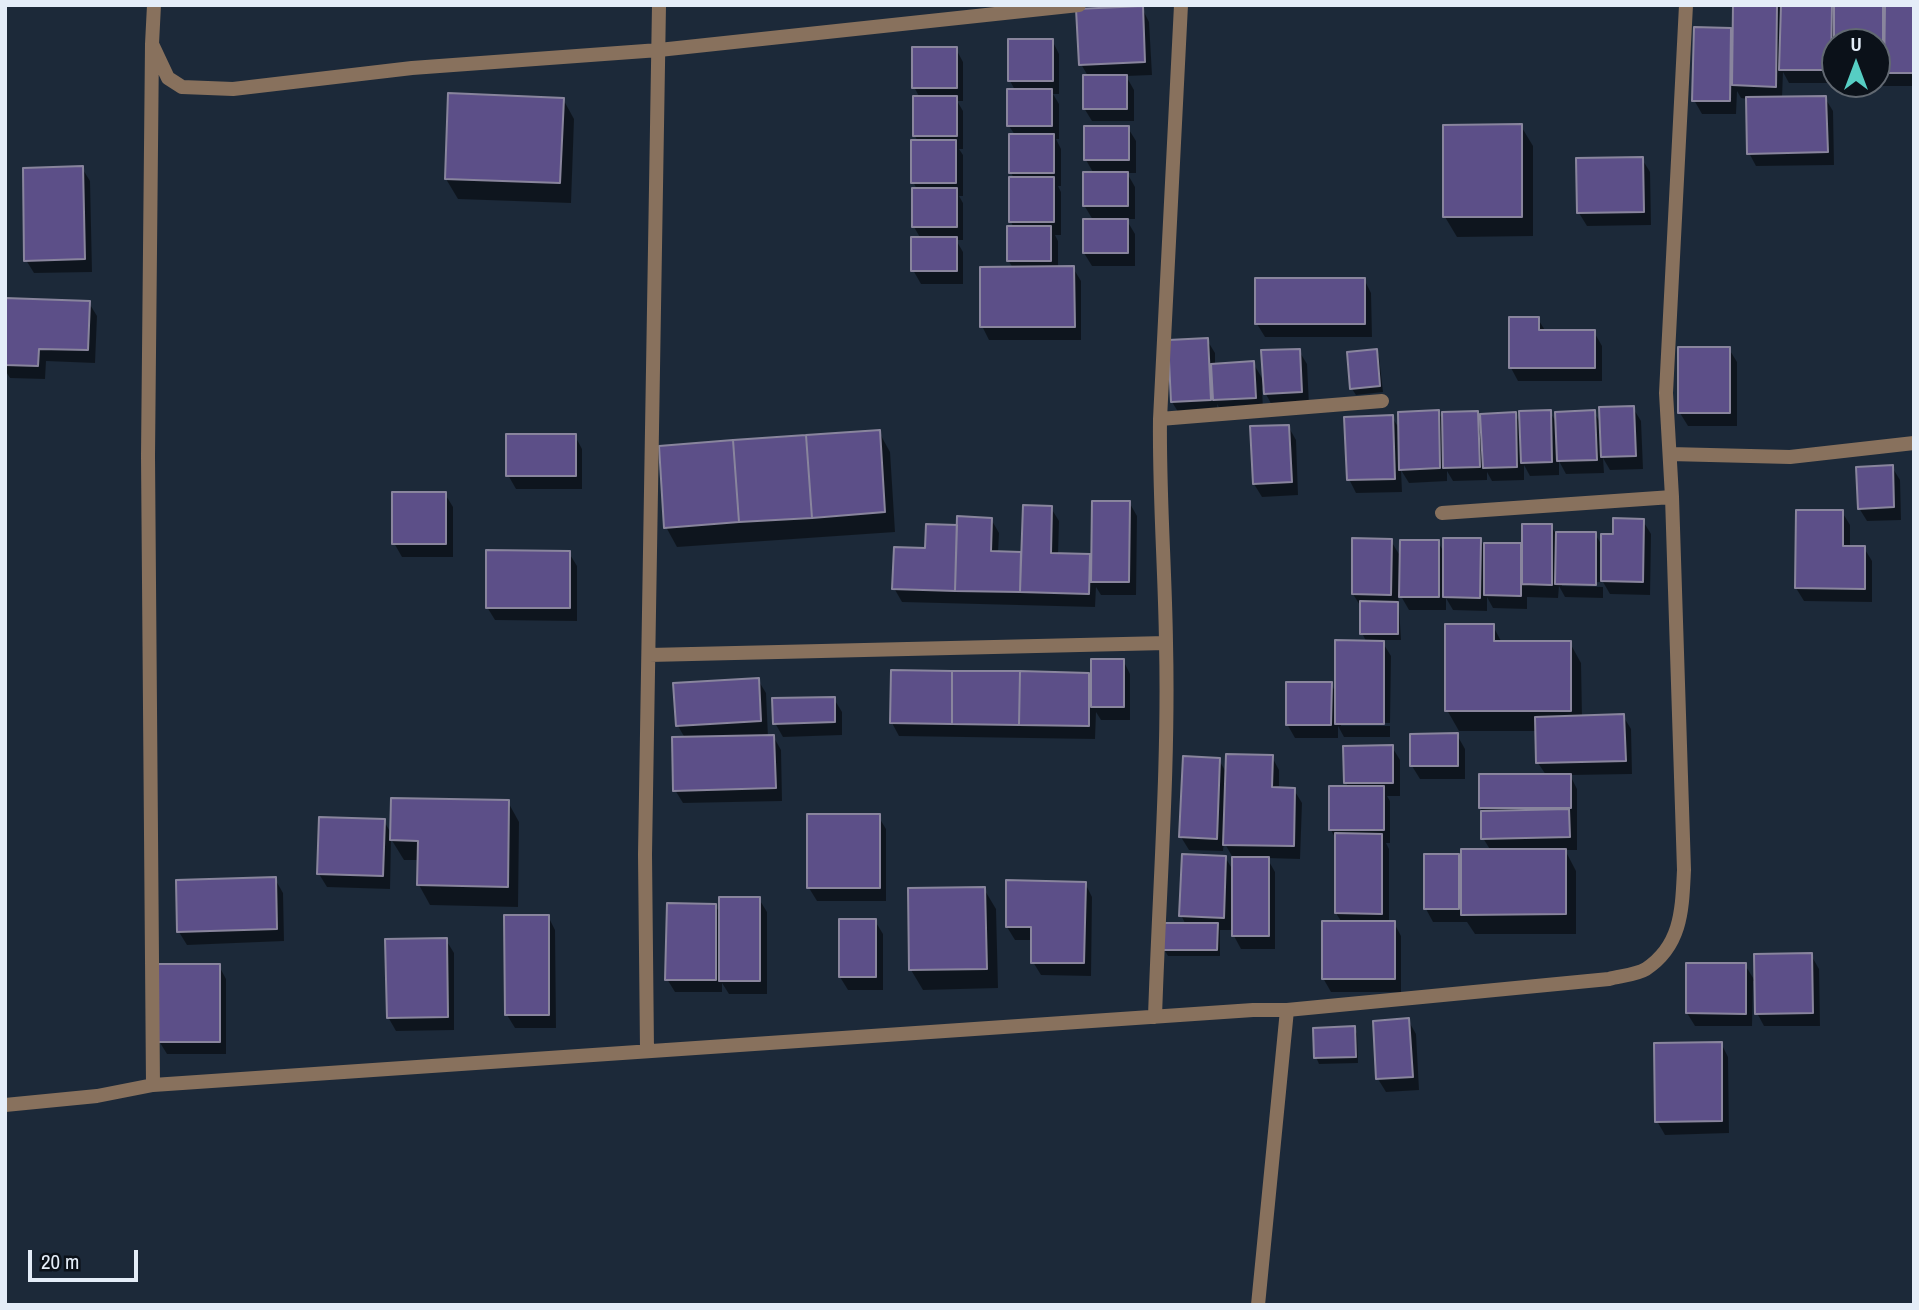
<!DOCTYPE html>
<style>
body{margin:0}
#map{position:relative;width:1919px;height:1310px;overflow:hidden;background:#1c2939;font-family:"Archivo Narrow",sans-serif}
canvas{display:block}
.frame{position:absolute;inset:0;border:7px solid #e4edf8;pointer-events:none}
.north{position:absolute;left:1821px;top:28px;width:70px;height:70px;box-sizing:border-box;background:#0b1119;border:2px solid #626972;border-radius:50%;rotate:0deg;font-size:19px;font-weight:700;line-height:28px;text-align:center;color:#e4edf8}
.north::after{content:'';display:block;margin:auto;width:24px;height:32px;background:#56cec3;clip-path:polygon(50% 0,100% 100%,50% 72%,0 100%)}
.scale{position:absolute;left:28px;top:1250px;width:110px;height:32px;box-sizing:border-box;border:4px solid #e4edf8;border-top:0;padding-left:9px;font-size:21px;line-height:24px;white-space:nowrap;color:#e4edf8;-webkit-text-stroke:5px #0b1119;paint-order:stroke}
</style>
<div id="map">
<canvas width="1919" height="1310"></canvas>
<div class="frame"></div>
<div class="north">U</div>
<div class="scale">20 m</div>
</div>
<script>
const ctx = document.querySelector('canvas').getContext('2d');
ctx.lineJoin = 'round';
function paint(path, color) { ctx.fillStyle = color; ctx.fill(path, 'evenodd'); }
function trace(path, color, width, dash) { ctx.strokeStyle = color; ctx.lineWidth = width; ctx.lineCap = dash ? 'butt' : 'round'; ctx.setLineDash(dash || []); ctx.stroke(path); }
paint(new Path2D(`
 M1735,5H1883L1887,11L1914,6V86H1844L1842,84H1877V42H1835V83H1789L1783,72L1782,98H1825L1833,111L1834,165L1756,166L1749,153L1748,99L1741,98L1737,91L1736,114H1702L1694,100L1730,29L1734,37Z
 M1142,8L1149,22L1152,75L1126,76L1134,90V121H1092L1084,108L1088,76L1081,64Z
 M1052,40L1059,54V94H1053L1059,104V139H1056L1061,149V186H1058L1061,192V235H1055L1058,241V268H1073L1081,281V340H989L982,326L1013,268L1008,260L1014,228L1011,222L1014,178L1011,173L1015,135L1009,126L1015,90L1010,81Z
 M956,49L963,62V101H957L963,111V149H959L963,155V196H959L963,203V240H956L963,252V284H921L913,270L921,239L914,227L917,189L913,182L918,141L914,135L920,98L914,87Z
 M563,99L574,119L571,203L458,199L446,179Z
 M1521,126L1533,146V236L1457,237L1445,217Z
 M1128,128L1136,141V173H1127L1135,187V219H1126L1135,234V266H1092L1084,253L1093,220L1084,205L1094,174L1086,160Z
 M1642,159L1650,172L1651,225L1587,226L1579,213Z
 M82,168L90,181L92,272L34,273L26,260Z
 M1364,279L1371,293L1372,337H1265L1257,324Z
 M5,299L89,303L97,316L95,363L46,361L45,379L10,378L5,370Z
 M1538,319L1546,332H1594L1602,346V381H1518L1511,368Z
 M1207,340L1215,353V365L1253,363L1265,383L1299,351L1307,364L1309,405L1273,407L1262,387L1263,411L1222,413L1217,404L1218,413L1180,415L1172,402Z
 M1729,349L1737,362V426H1688L1680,413Z
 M1376,351L1379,357L1383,392L1356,395L1352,389L1349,353Z
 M1633,408L1641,421L1643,469L1610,470L1603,458L1604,473L1566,474L1559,461V475L1530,476L1524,465V480L1492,481L1487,472V480L1453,481L1447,471V481L1409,483L1401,470L1402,492L1356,493L1349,479L1392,417L1400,430L1438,412L1444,422L1477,413L1482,422L1515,414L1521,425L1550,412L1557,424L1594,412L1601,424Z
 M1288,426L1296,440L1298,495L1262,497L1254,484Z
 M879,432L890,452L895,532L677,547L666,527Z
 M575,436L582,449V489H516L508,475Z
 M1892,467L1900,480L1901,520L1867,521L1859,508Z
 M445,494L453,507V557H402L394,543Z
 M1129,502L1137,516L1136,595H1101L1096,587L1095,607L902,602L894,588L926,550L958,527L991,519L999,533L998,553H1023L1051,508L1059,521L1058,555L1089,556L1093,563Z
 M1842,512L1850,525V548H1864L1872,561V602L1804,601L1796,588Z
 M1643,521L1651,534L1650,595L1610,594L1603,582L1562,583V586L1603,587V598L1565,597L1559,586L1558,598L1527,597V609L1493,608L1487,597V611L1453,610L1446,598V610H1409L1398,591L1401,640H1381L1391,656L1390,723L1341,722V726H1390V737H1344L1338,726V738H1295L1287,724L1331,684L1337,695L1367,643L1362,633L1361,607L1353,594L1391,541L1402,559L1438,542L1445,554L1480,539L1486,550V544H1523L1551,526L1556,534H1595L1603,547L1615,536Z
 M569,553L577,566V621L495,620L487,607Z
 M1493,626L1502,643H1570L1581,663L1582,717L1623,716L1631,729L1632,774L1570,775L1577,789V850H1565L1576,871V934H1475L1467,922H1433L1426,909L1458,856L1463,865L1491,851L1483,838L1481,808L1546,775L1538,763L1537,731H1459L1447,710Z
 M1123,660L1130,674V720H1101L1096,712L1095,739L899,736L892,723L1088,674L1093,682Z
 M758,680L766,693L768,737L773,736L781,750L782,801L683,803L675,790L685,738L678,726Z
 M834,699L842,712V735L783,737L775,723Z
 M1457,735L1465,749V779H1420L1412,766Z
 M1392,747L1400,760V796H1387L1390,801V843H1386L1389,849V923H1394L1401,936V992H1331L1323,978L1342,923L1336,913V839L1331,830L1349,788L1346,783Z
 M1272,757L1279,770V789L1294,790L1302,803L1300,859L1267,858L1275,872V949H1241L1234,936V930H1220V956H1168L1164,949L1186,925L1181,915L1225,857L1234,872L1233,858L1224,842L1223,851L1189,850L1181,837L1219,760L1227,774Z
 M508,802L519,822L518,907L430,905L419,885L420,860H404L391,839L390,889L327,887L319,874L384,821L392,835Z
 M878,816L886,829V901H817L809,888Z
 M275,879L283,893L284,941L187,945L179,932Z
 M1085,883L1092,897L1091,976L1041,975L1033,962V940H1015L1007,927Z
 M984,889L996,909L998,988L923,990L911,970L910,890Z
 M759,899L767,912V994H729L722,983V992H675L667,979L715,905L721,915Z
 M548,916L555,930L556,1028H515L507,1015Z
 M875,921L883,934V990H848L840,977Z
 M446,940L454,953V1030L396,1031L388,1017Z
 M1811,955L1819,969L1820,1026H1764L1757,1013Z
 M1745,965L1755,981H1753L1752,1026H1695L1687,1013Z
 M219,966L226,979V1054H167L159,1041Z
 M1408,1020L1416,1034L1419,1090L1386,1092L1378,1079Z
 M1354,1028L1357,1034L1358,1063L1319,1064L1316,1057Z
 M1721,1043L1728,1057L1729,1133L1665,1135L1657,1121Z`), '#0007');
const building = new Path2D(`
 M1733,5H1777L1776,87L1732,85Z
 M1781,5H1832L1831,70H1779Z
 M1834,5H1883V73H1877V42H1835L1834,73Z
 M1885,5H1914V73H1884Z
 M1143,6L1145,62L1079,65L1076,9Z
 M1694,27L1731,28L1730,101H1692Z
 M1008,39H1053V81H1008Z
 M912,47H957V88H912Z
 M1083,75H1127V109H1083Z
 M1007,89H1052V126H1007Z
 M448,93L564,98L560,183L445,179Z
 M913,96H957V136H913Z
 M1826,96L1828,152L1747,154L1746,97Z
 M1522,124V217H1443V125Z
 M1084,126H1129V160H1084Z
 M1009,134H1054V173H1009Z
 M911,140H956V183H911Z
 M1643,157L1644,212L1577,213L1576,158Z
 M83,166L85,259L24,261L23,168Z
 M1083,172H1128V206H1083Z
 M1009,177H1054V222H1009Z
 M912,188H957V227H912Z
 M1083,219H1128V253H1083Z
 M1007,226H1051V261H1007Z
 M911,237H957V271H911Z
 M1074,266L1075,327H980V267Z
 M1255,278H1365V324H1255Z
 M5,298L90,301L88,350L39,349L38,366L5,365Z
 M1509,317H1539V330H1595V368H1509Z
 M1208,338L1211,400L1171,402L1168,340Z
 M1678,347H1730V413H1678Z
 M1300,349L1302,392L1264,394L1261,350Z
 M1377,349L1380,386L1350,389L1347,352Z
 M1254,361L1256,398L1213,400L1211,364Z
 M1634,406L1636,456L1601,457L1599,407Z
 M1439,410L1440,468L1399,470L1398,412Z
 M1551,410L1552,462L1521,463L1519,411Z
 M1595,410L1597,460L1557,461L1555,412Z
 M1478,411L1480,467L1443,468L1442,412Z
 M1516,412L1517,467L1483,468L1480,414Z
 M1393,415L1395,479L1347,480L1344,417Z
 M1289,425L1292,482L1253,484L1250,426Z
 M880,430L885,512L812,518L806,435Z
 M506,434H576V476H506Z
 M806,435L812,518L739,522L733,440Z
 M733,440L739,522L664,528L659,446Z
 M1893,465L1894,507L1858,509L1856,467Z
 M392,492H446V544H392Z
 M1092,501H1130L1129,582H1091Z
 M1023,505L1052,506L1051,553L1090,554L1089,594L1020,592Z
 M1796,510H1843V546H1865V589L1795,588Z
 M957,516L992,518L991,551L1021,552L1020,592L955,591Z
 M1613,518L1644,519L1643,582L1601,581V534H1613Z
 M926,524L957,525L955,591L892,589L894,547L925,548Z
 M1522,524H1552V585L1522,584Z
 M1556,532H1596V585L1555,584Z
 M1352,538L1392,539L1391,595L1352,594Z
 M1443,538H1481L1480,598L1443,597Z
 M1400,540H1439V597H1399Z
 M1484,543H1521V596L1484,595Z
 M486,550L570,551V608H486Z
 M1360,601L1398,602V634H1360Z
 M1445,624H1494V641H1571V711H1445Z
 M1335,640L1384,641V724H1335Z
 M1091,659H1124V707H1091Z
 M891,670L952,671V724L890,723Z
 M952,671H1020L1019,725L952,724Z
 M1020,671L1089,673V726L1019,725Z
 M759,678L761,721L676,726L673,683Z
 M1286,682H1332L1331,725H1286Z
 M835,697V722L773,724L772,698Z
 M1624,714L1626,761L1536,763L1535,717Z
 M1458,733V766H1410V734Z
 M774,735L776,788L673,791L672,737Z
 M1393,745V783H1344L1343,746Z
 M1226,754L1273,755L1272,787L1295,788L1294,846L1223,845Z
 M1183,756L1220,758L1217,839L1179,837Z
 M1479,774H1571V808H1479Z
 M1329,786H1384V830H1329Z
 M391,798L509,800L508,887L417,885L418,841L390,840Z
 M1569,809L1570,837L1481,839V811Z
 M807,814H880V888H807Z
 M319,817L385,819L383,876L317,874Z
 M1335,833L1382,834V914L1335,913Z
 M1461,849H1566V914L1461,915Z
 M1182,854L1226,856L1224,918L1179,916Z
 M1424,854H1459V909H1424Z
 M1232,857H1269V936H1232Z
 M276,877L277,929L177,932L176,880Z
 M1006,880L1086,882L1084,963H1031V927H1006Z
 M985,887L987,969L909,970L908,888Z
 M719,897H760V981H719Z
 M667,903L716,904V980H665Z
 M504,915H549V1015H505Z
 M839,919H876V977H839Z
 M1322,921H1395V979H1322Z
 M1163,923H1218L1217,950H1163Z
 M447,938L448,1017L387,1018L385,939Z
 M1812,953L1813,1013L1755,1014L1754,954Z
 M1686,963H1746V1014L1686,1013Z
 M157,964H220V1042H157Z
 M1409,1018L1413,1077L1376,1079L1373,1021Z
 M1355,1026L1356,1057L1314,1058L1313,1028Z
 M1722,1042V1121L1655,1122L1654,1043Z`);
paint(building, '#5c4f88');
trace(building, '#89859d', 2);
trace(new Path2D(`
 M154,5L152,44L168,78L182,87L233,89L412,68L659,50L1079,5
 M152,44L148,456L153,1085
 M1160,419L1382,401
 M1670,454L1790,457L1914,443
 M1442,513L1672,497
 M649,655L1166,643
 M1155,1017C1159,892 1169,767 1166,643C1165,568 1159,494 1160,419L1181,5
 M647,1050L645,854L659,5
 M5,1105L97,1096L153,1085L1253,1010H1287L1609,979C1620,976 1636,975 1646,969C1682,945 1682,909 1684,870L1672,497L1666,393L1686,5
 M1258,1305L1287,1010`), '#88715d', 14);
</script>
